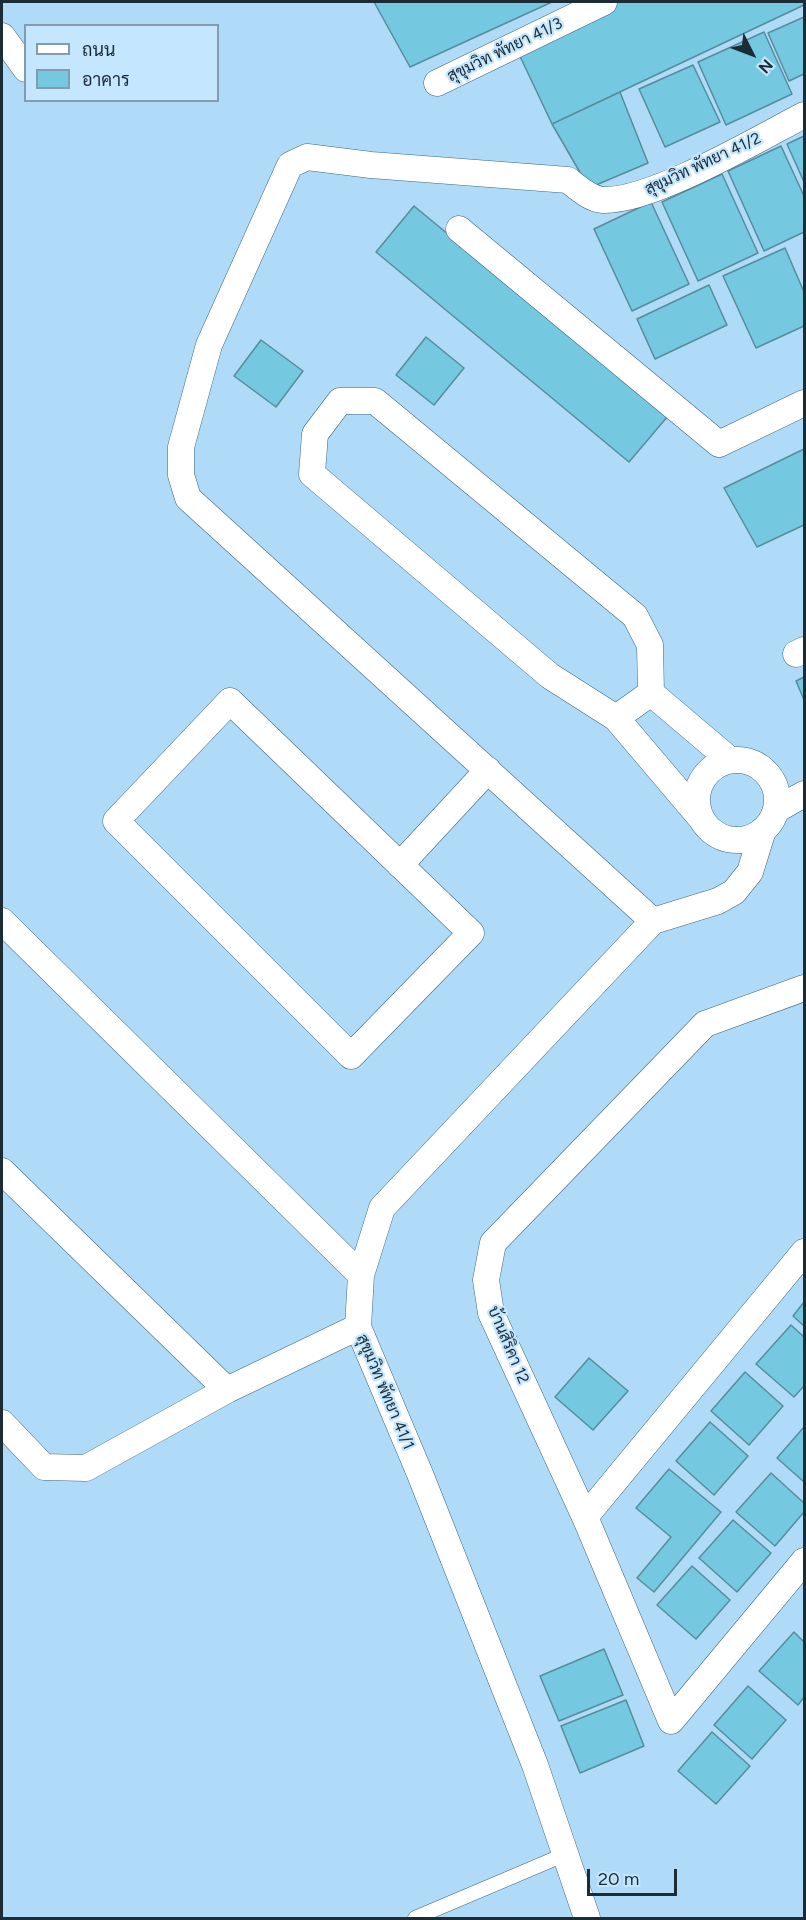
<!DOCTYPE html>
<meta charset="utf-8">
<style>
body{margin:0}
#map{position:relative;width:806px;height:1920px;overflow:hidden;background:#afdbf8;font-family:Figtree,Sarabun,sans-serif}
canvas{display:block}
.frame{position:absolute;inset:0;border:3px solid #1b2c37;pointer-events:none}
.legend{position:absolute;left:24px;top:24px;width:195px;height:78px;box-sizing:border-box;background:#c4e6fe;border:2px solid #809cae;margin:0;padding:8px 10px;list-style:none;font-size:18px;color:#1b2c37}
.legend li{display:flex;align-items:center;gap:12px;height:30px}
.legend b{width:30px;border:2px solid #809cae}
.north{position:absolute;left:722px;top:24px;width:60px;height:60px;-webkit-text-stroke:4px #c4e6fe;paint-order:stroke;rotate:132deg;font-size:16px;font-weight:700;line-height:24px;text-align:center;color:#1b2c37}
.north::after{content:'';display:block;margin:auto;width:21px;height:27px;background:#1b2c37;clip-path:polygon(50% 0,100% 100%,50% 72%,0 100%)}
.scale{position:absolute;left:587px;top:1869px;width:90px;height:27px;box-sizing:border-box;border:3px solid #1b2c37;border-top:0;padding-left:8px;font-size:18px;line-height:21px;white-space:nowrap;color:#1b2c37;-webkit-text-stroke:4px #c4e6fe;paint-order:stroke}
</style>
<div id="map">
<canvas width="806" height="1920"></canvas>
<div class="frame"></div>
<ul class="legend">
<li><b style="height:8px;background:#fff"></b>ถนน</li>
<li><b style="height:16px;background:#74c8df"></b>อาคาร</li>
</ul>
<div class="north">N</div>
<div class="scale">20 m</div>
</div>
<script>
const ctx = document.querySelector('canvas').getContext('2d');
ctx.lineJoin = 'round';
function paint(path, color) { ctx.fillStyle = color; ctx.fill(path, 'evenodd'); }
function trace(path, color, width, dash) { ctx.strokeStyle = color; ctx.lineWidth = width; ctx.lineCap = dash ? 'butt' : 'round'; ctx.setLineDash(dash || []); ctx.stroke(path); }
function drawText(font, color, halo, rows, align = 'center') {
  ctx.font = font + ' Figtree,Sarabun,sans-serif'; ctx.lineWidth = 4.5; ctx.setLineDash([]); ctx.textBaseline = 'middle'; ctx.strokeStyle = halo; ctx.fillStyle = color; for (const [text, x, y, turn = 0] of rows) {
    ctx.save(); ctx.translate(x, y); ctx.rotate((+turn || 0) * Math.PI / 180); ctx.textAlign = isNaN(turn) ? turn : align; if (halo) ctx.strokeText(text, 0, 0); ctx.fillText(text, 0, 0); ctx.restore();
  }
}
const building = new Path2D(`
 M374,2H552L410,67Z
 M618,2H804V5L552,124L517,50Z
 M804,17V74L789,81L768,33Z
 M764,32L792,94L726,125L698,62Z
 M693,65L720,122L665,147L639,89Z
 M620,92L648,163L589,188L552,124Z
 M804,136V182L787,144Z
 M781,146L804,196V232L764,251L728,171Z
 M722,174L758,253L698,281L662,202Z
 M651,202L689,284L632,311L594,229Z
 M414,206L668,416L629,462L376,252Z
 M785,248L804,292V326L756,348L723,276Z
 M709,285L727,325L655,359L637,319Z
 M426,337L464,368L434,405L396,375Z
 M261,340L303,371L276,407L234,376Z
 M804,449V525L757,547L724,488Z
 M804,677V700L796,681Z
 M804,1302V1326L793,1316Z
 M791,1325L804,1337V1386L794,1397L756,1364Z
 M589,1358L628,1391L593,1430L555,1397Z
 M745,1372L783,1406L749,1445L711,1411Z
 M710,1422L748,1456L714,1495L676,1461Z
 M804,1427V1482L777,1458Z
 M669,1469L721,1512L654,1592L637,1578L671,1537L636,1508Z
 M771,1473L804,1503V1512L775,1546L736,1512Z
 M733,1520L771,1553L737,1592L699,1558Z
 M692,1566L730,1600L696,1639L657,1605Z
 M794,1632L804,1642V1697L798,1705L759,1671Z
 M604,1649L623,1695L559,1721L540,1676Z
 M748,1686L786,1720L752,1759L714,1725Z
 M626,1700L644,1746L580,1773L561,1726Z
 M712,1732L750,1766L716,1804L678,1771Z`);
paint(building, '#74c8df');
trace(building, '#578c9c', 1.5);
const lane = new Path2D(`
 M415,1918L566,1854`);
const street = new Path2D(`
 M2,36L26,69
 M437,83L604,2
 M459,229L719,444L804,403
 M796,654L804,650
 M230,701L471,933L351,1056L116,821Z
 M616,718L651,693
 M697 800a40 40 0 1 1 80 0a40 40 0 1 1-80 0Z
 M776,810L804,794
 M700,817L616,718L550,676L312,474L315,434L340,401H375L635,616L650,645L651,693L730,760
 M400,865L488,770
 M2,921L361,1275
 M653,921L188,498L181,475V447L209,345L290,165L307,157L371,165L568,180C578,188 590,199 603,200C651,202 758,139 804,115
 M804,988L705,1024L493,1243L486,1280L491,1313L585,1517L671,1721L804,1561
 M2,1171L227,1390
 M2,1423L44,1467L86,1468L227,1390L358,1327
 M585,1517L804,1252
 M587,1918L535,1765L420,1474L358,1327L361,1275L382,1208L653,921L718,901L734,892L750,872L763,830`);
trace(lane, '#3d667f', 15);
trace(street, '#3d667f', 27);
trace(lane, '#fff', 14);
trace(street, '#fff', 26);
drawText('16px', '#1b2c37', '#c4e6fe', [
 ["สุขุมวิท พัทยา 41/3",505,50,-26],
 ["สุขุมวิท พัทยา 41/2",703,164,-25],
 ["บ้านสิริคา 12",508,1345,67],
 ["สุขุมวิท พัทยา 41/1",385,1392,67]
]);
</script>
